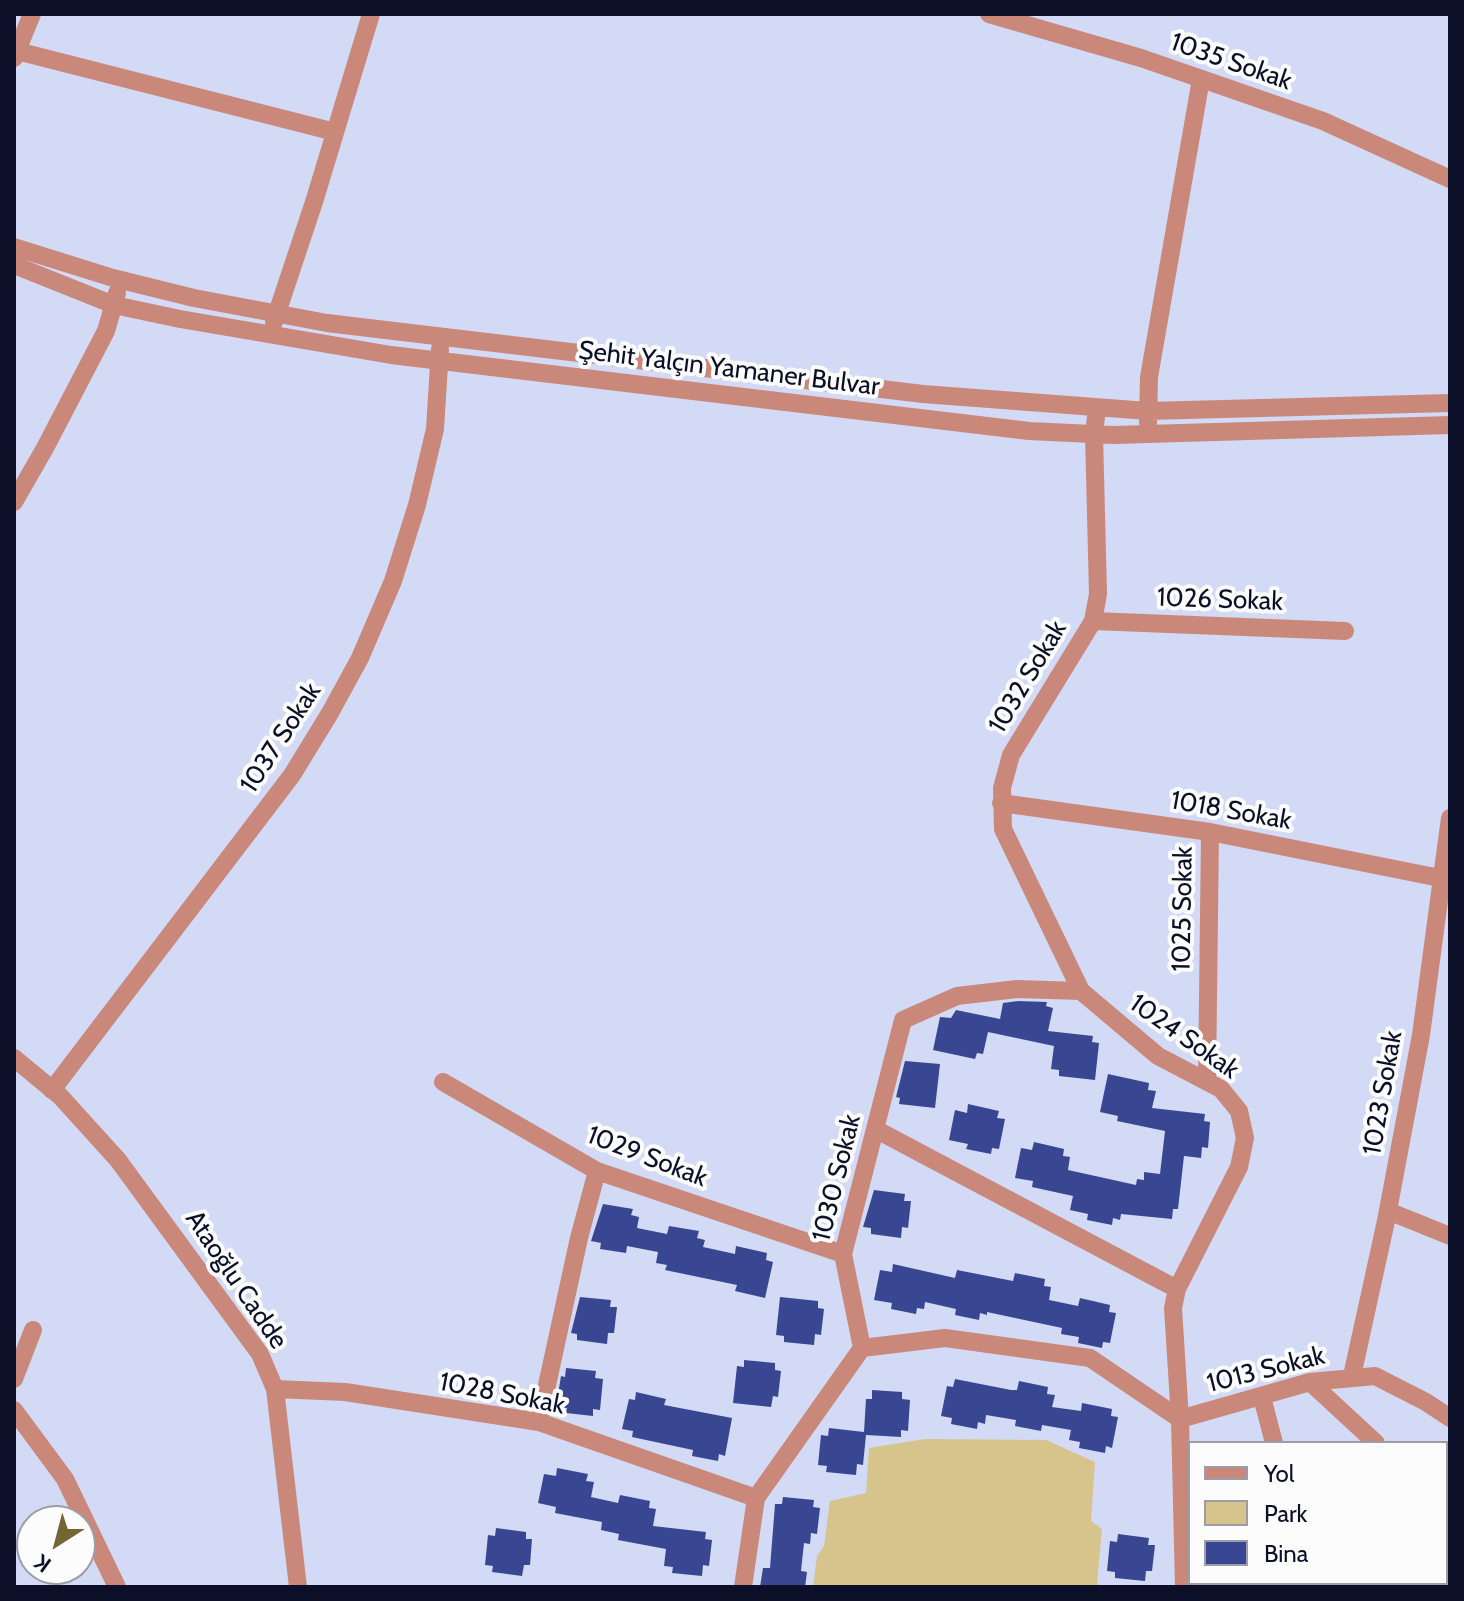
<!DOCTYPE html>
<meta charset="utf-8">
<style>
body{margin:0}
#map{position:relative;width:1464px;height:1601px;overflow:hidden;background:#d2daf6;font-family:Cabin,sans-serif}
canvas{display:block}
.frame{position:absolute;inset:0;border:16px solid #0b0f27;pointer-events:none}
.legend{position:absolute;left:1188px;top:1441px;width:260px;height:144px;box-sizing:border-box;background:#fcfcfc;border:2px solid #9c9da7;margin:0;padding:10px 14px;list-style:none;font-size:24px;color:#0b0f27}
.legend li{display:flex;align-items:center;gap:16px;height:40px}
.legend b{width:40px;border:2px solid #9c9da7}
.north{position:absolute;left:16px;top:1505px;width:80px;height:80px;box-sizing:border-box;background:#fcfcfc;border:2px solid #9c9da7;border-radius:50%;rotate:216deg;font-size:22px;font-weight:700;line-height:32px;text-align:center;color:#0b0f27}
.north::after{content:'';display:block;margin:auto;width:28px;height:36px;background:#756533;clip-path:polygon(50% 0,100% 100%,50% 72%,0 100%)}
</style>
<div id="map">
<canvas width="1464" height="1601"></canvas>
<div class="frame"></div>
<ul class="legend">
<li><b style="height:10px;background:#c9887a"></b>Yol</li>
<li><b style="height:22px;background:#d6c48c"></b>Park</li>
<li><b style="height:22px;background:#394792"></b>Bina</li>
</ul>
<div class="north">K</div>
</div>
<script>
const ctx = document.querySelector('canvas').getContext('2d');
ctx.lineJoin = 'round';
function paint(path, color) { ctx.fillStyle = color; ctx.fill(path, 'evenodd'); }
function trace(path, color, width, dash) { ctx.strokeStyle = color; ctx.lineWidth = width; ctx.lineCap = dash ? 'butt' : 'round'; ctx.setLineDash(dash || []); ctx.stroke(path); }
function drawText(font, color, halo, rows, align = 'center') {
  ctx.font = font + ' Cabin,sans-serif'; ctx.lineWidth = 8; ctx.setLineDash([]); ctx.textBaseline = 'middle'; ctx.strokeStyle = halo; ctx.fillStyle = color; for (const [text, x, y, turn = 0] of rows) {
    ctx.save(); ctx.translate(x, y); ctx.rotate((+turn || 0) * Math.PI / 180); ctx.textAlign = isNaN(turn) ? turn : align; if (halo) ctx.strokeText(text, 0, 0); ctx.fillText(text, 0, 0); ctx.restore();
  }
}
paint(new Path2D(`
 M925,1439L1046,1440L1095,1462L1091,1521L1102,1529L1097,1583L1101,1587H813L817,1556L824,1546L830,1501L866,1493L869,1448Z`), '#d6c48c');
paint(new Path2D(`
 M1018,1001L1047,1002L1046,1006L1053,1008L1048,1031L1093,1036L1092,1042L1099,1043L1095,1080L1059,1076V1070L1051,1069L1054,1046L988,1032L983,1054L977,1053L975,1059L933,1050L940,1017L951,1018L956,1010L1000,1019L1003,1003Z
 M905,1061L940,1064L935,1108L899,1104L900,1098L896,1097Z
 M1108,1074L1149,1083L1148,1090L1156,1091L1152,1108L1205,1114L1204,1121L1210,1122L1208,1148L1202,1147L1201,1158L1184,1156L1178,1209H1173L1172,1219L1121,1214L1120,1220L1113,1218L1112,1225L1087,1220L1088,1214L1070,1210L1073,1196L1032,1187L1033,1181L1015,1178L1021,1148L1032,1150L1034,1142L1064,1149L1063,1156L1070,1157L1068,1170L1136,1185L1137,1179L1144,1180V1172L1160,1174L1165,1131L1117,1121L1118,1116L1100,1112Z
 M968,1104L999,1111L997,1118L1005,1119L999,1149L992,1148L991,1154L966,1149L968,1144L949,1140L955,1110L967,1113Z
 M874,1190L905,1194L904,1201H911L908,1228L902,1227L901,1238L871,1234V1228L863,1227Z
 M603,1204L633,1209L631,1215L639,1217L637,1228L667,1234L669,1226L699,1231L697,1238L705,1240L703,1247L735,1254L736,1246L767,1253L766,1260L773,1262L765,1298L735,1291L737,1285L665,1270L667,1265L656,1263L658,1252L627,1246L626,1253L600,1249L601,1243L591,1241Z
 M893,1264L955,1278L957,1270L1013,1281L1015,1273L1045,1279L1044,1286L1051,1287L1049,1300L1078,1306L1080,1298L1110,1305L1109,1312L1116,1313L1110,1343L1103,1342L1102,1348L1078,1343L1079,1337L1061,1334L1062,1328L987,1312V1315L980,1313L979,1320L955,1315L956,1309L925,1302L924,1309L917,1308L916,1314L891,1309L892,1303L874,1300L880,1270L892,1272Z
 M580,1297L611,1300L610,1307H617L614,1333H608L607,1344L577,1340V1334L571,1333Z
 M780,1297L818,1301V1308L824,1309L821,1335L815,1334L814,1345L784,1342V1336L776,1335Z
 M744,1360L775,1363V1370L781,1371L778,1397L773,1396L771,1407L733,1403L737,1366L744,1367Z
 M566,1368L596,1371L595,1378L603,1379L600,1410L593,1409V1416L566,1413L567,1408L556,1407L561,1376L565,1377Z
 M955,1379L1011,1390H1017L1019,1381L1048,1387L1047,1394L1055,1395L1052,1407L1081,1411L1082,1403L1112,1409L1111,1416L1118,1417L1112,1448L1106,1446L1105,1453L1079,1448L1080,1442L1069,1440L1071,1430L1042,1425L1041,1431L1015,1426L1016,1420L986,1415L985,1424L978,1422L977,1429L951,1424L952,1418L941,1416L947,1386L953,1387Z
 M872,1390L902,1392V1399L910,1400L908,1431L901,1430V1437L866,1435L863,1465L857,1464L856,1475L826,1472L827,1466L818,1465L821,1435L828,1436L829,1428L864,1432L866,1399H872Z
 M636,1392L666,1399L664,1405L732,1418L725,1456L719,1454L718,1461L692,1456L693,1450L632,1437L633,1431L622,1429L629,1399L635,1400Z
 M557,1468L588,1474L586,1481L594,1482L591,1497L618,1503L620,1495L650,1501L649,1508L656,1509L653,1526L706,1532L705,1539L712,1540L709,1566L703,1565L702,1576L672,1573L673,1567L664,1566L666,1549L618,1540L619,1534L601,1530L602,1522L555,1513L556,1507L538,1503L544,1474L556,1476Z
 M783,1497L814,1500L813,1507L820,1508L817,1534L811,1533L810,1544L804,1543L801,1571L807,1572L805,1587H760L763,1568H770L775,1504H782Z
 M496,1528L526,1532V1539H532L530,1565H524L522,1576L492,1572L493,1566L485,1565L488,1535L495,1536Z
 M1118,1534L1149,1538L1148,1545H1155L1152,1571H1146L1145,1581L1115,1578V1572L1107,1571L1110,1541L1117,1542Z`), '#394792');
trace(new Path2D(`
 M989,14L1141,58L1323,121L1450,179
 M17,51L335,132
 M14,58L32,14
 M14,247L113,278L194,298L327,323L923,394L1148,411L1450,403
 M14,265L114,305L180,319L391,355L1029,431L1114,435L1450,425
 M274,322L314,202L371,14
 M1097,408L1094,434L1098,594L1093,621L1011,755L1002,788L1003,829L1081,991L1158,1056L1221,1089L1239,1111L1245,1138L1239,1167L1177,1289L1173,1308L1180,1419L1310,1382L1375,1376L1426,1402L1450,1418
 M1148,423L1149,377L1201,79
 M14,502L45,448L106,331L117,293
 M1093,621L1345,631
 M1001,803L1210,832L1450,880
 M14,1058L60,1096L118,1160L260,1354L275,1389L298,1587
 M443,1082L597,1171L843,1254
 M1207,1082L1210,832
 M52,1090L292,775L330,713L360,658L393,581L417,505L435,429L440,349
 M875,1129L1177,1289
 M1388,1211L1450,1236
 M862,1348L843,1254L903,1020L957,996L1017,989L1081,991
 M1352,1376L1386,1221L1421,1035L1450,818
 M14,1379L33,1330
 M1310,1382L1376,1443
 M275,1389L345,1392L539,1422L756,1498
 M1262,1397L1274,1443
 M14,1410L65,1479L117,1587
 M539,1422L579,1238L597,1171
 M1446,1508L1450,1512
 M1313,1583L1314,1587
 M743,1587L756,1498L862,1348L945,1338L1090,1358L1180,1419L1184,1587`), '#c9887a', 18);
drawText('26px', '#0b0f27', '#fcfcfc', [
 ["1035 Sokak",1231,62,19],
 ["Şehit Yalçın Yamaner Bulvar",729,369,7],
 ["1026 Sokak",1220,600,2],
 ["1032 Sokak",1028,677,-59],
 ["1037 Sokak",281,738,-57],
 ["1018 Sokak",1231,811,10],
 ["1025 Sokak",1183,909,-89],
 ["1024 Sokak",1184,1037,35],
 ["1023 Sokak",1383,1093,-80],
 ["1029 Sokak",647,1157,21],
 ["1030 Sokak",837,1178,-76],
 ["Ataoğlu Cadde",236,1280,56],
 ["1013 Sokak",1266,1370,-14],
 ["1028 Sokak",502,1394,11]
]);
</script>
